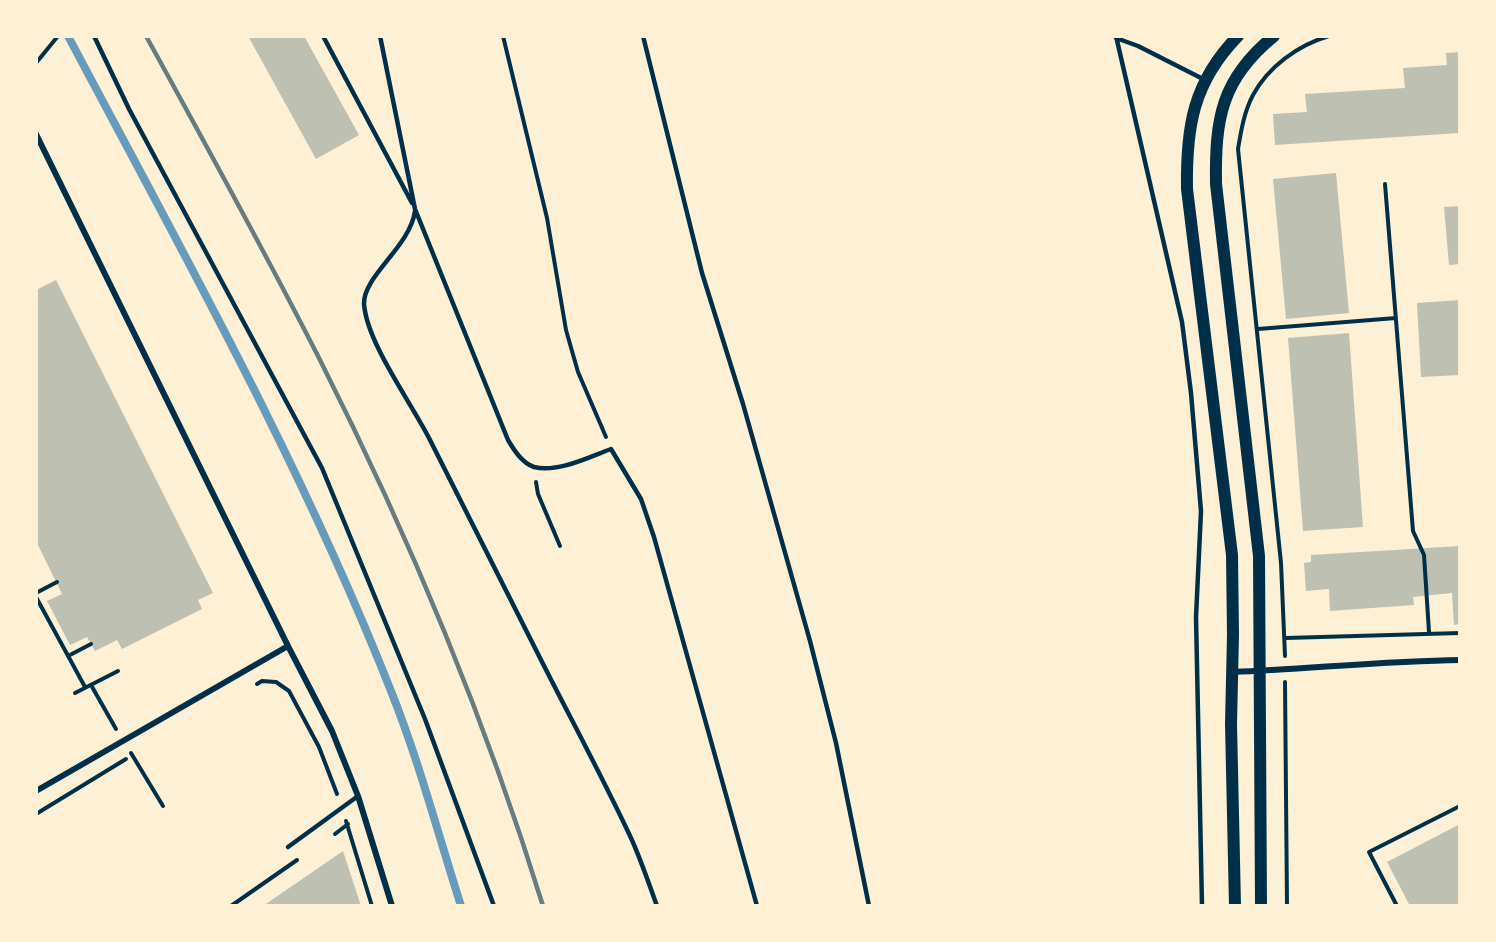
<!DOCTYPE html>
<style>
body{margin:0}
#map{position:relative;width:1496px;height:942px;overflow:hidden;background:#fdf0d5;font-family:"DM Sans",sans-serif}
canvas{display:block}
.frame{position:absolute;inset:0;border:38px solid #fdf0d5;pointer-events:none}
</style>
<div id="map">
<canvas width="1496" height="942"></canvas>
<div class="frame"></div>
</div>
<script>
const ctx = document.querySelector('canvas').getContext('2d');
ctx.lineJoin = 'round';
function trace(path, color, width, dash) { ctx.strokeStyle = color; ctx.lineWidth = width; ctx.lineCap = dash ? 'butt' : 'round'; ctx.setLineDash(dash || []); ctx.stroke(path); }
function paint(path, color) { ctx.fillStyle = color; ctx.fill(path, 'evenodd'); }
trace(new Path2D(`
 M68,36C182,251 302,465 391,691C419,761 438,834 461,906`), '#669bbc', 8);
paint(new Path2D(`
 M248,36H304L359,135L316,159Z
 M1460,52V133L1275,145L1273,114L1307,112L1305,94L1405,88L1403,68L1447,65L1446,53Z
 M1336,173L1349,313L1286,319L1273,179Z
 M1460,206V264L1449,265L1444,207Z
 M56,280L213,593L198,600L202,609L122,649L117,640L95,651L87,637L70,645L47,601L62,594L36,541V290Z
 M1460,300V375L1421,377L1417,303Z
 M1349,333L1363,527L1303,531L1288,338Z
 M1460,546V624L1454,625L1452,593L1413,597L1414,605L1330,611L1329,589L1306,591L1304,563L1311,562V555Z
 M1460,824V906H1410L1387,862Z
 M343,851L361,906H263Z`), '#bec0b2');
trace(new Path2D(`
 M503,36L547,218L566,330L578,372L606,437
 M36,63L58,36
 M1385,184L1413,531L1424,555L1429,632
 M1258,329L1396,318
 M536,482L538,494L560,546
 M36,593L57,582
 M36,597L85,687
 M1286,638L1460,633
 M68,656L91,644
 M1285,656L1281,563L1238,149C1241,131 1244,112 1253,95C1268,67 1298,45 1329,36
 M1285,682L1287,906
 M257,684L262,681L276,682L289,691L319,747L337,794
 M91,685L116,729
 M75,693L118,671
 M131,753L163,806
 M36,814L126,759
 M346,821L372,906
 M335,834L348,824
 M231,906L297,860
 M1397,906L1369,852L1460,806`), '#003049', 4);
trace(new Path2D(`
 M94,36L129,109L322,468L425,719L494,906
 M323,36L412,203
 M380,36L415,209L508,440C514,450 522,463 534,467C558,473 589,457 611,449L641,499L654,537L757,906
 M643,36L702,273L743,404L810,641L836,743L869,906
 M1116,36L1182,322L1191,393L1201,511L1196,617L1202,906
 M1116,38L1138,46L1205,80
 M415,211C410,247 363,276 364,304C367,344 413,405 431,442C466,511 500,580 535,648C567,712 601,774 631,838C641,860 649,884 657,906
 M288,847L358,796`), '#003049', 4.5);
trace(new Path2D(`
 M36,134L288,646L332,731L358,796L392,906
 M1233,672C1308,669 1384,661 1460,660
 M36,791L288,646`), '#003049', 6);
trace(new Path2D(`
 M1235,906L1231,724L1233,635L1232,555L1187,189C1186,127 1193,82 1238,36
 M1261,906L1259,556L1216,184C1215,119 1221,79 1274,36`), '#003049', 12);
trace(new Path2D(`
 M146,36C205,143 264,250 319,358C408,534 485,718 543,906`), '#657d81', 4.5);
</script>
